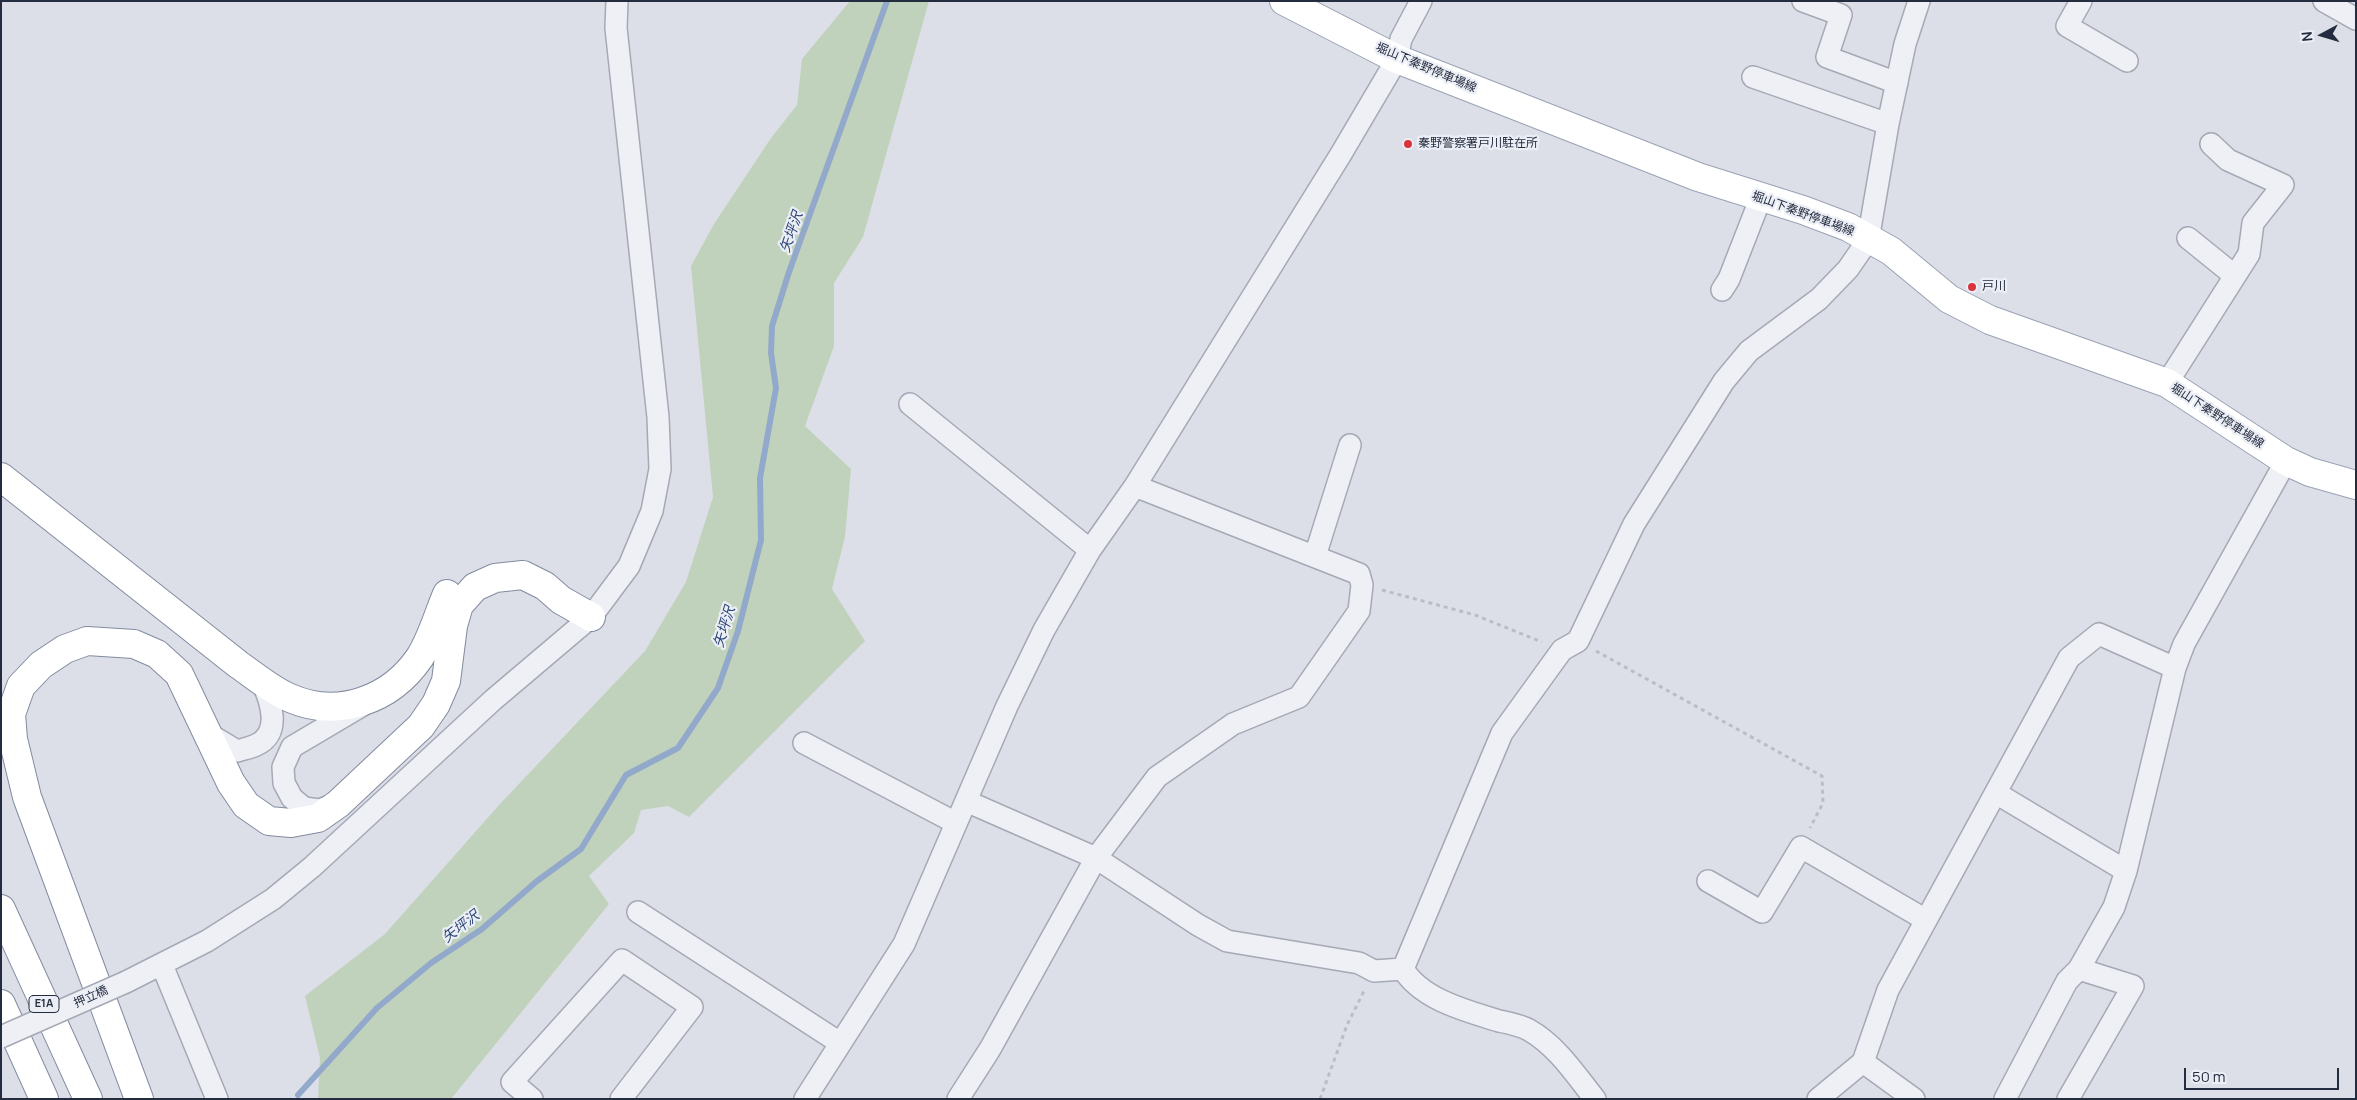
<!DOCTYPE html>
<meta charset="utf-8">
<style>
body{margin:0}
#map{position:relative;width:2357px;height:1100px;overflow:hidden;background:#dcdfe7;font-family:Manrope,sans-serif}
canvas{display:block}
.frame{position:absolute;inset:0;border:2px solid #242c3f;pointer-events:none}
.north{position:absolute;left:2297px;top:10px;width:50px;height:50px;-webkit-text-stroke:4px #ebeef5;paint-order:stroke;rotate:264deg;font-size:14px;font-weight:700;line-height:20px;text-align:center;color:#242c3f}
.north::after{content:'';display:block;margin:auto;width:18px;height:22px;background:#242c3f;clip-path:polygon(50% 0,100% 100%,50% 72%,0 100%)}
.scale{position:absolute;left:2184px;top:1068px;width:155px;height:22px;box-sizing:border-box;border:2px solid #242c3f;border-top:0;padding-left:6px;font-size:15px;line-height:18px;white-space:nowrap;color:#242c3f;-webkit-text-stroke:4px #ebeef5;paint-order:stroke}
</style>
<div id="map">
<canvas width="2357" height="1100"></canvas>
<div class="frame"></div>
<div class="north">N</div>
<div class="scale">50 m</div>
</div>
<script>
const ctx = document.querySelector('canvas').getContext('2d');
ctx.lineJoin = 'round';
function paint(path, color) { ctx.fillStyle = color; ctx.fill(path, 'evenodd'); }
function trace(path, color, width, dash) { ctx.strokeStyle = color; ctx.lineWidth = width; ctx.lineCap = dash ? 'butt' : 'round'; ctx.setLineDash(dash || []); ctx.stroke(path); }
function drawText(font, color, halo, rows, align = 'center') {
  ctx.font = font + ' Manrope,"Noto Sans JP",sans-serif'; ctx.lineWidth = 4.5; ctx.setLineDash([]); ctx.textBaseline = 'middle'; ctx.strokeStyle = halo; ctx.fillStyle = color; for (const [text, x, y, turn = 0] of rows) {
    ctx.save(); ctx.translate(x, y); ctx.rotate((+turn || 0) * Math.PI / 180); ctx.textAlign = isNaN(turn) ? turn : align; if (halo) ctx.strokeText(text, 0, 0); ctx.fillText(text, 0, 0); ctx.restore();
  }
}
paint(new Path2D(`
 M850,1H929L863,237L834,283V346L805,426L851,469L845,537L832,589L865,641L689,817L668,806L641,810L634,833L589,876L609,904L451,1099H318L320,1058L305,996L385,934L499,805L645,651L686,582L713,497L691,266L714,224L771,138L797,105L802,59Z`), '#c0d2bc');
trace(new Path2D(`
 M298,1095L377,1008L431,963L482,929L537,881L581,849L626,775L678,748L718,688L738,631L761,540L760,478L776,388L771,353L772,326L789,272L887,1`), '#93a9cb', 6);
const minor = new Path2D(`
 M1803,1L1841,15L1827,57L1897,83
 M2081,1L2067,26L2127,61
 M2324,1L2356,19
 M1753,77L1888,124
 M2188,238L2235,276
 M1722,290L1729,279L1761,197
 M2167,383L2249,254L2253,223L2283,185L2228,160L2211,144
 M910,404L1090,550
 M1315,556L1350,445
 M207,733L237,751C243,749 250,748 256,745C282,734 271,701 262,682
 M804,743L956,823
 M1996,793L2126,871
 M966,801L1096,858L1198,925L1227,941L1359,963L1374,971L1403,969
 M330,806L319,810L304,808L292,798L284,783L283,767L292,747L363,705
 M1708,881L1762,912L1801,847L1926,920
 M638,912L840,1043
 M162,965L217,1099
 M1403,969L1502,733L1562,650L1578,641L1634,524L1724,381L1749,351L1819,299L1848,269L1868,240L1888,124L1905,44L1919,1
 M1403,969C1422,1000 1467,1011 1499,1021C1509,1023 1520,1025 1529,1030C1557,1046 1575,1074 1595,1099
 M126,982L207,941L273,899L312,867L493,700L591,617L629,566L652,511L660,469L658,417L616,28L617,1
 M1863,1062L1914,1099
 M532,1099L512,1082L622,960L692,1007L621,1099
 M805,1099L904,944L1007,706L1044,630L1090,550L1135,486L1341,154L1397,59L1401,39L1421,1
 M958,1099L990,1049L1096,858L1157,777L1233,724L1299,697L1359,611L1362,585L1359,574L1135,486
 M1818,1099L1863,1062L1888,990L2069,658L2099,634L2175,668
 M2005,1099L2067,981L2079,969L2114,907L2126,871L2175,668L2184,644L2286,461
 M2068,1099L2133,986L2079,969`);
const major = new Path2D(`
 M1284,1L1397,59L1698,177L1803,210L1848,227L1891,251L1949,299L1990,320L2167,383L2286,461L2310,472L2356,485`);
const highway = new Path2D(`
 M1,477L239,665C255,676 271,690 290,698C338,719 391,700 420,657C432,638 438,615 447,594
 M1,909L88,1099
 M1,1004L44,1099
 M139,1099L27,797L13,739L11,714L21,686L41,665L65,649L87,641L134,644L157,654L179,674L231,783L246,805L269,821L291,823L318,818L338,804L421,726L436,704L446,681L453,626L459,605L475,587L495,578L523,575L545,586L561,600L591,617`);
trace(minor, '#a5a9b5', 24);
trace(major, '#9aa2b4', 30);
trace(highway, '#828b9f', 30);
trace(new Path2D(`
 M1382,590L1475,615L1542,642
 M1596,651L1822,776L1823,803L1810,828
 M1320,1099L1347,1025L1365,989`), '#b9bdc6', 3, [4, 4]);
trace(minor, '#eef0f5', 21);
trace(major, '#fff', 28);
trace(highway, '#fff', 28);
const minorBridge = new Path2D(`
 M1,1037L126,982`);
trace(minorBridge, '#a5a9b5', 24, []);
trace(minorBridge, '#eef0f5', 21);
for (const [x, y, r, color] of [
 [1408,144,5,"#d9333e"],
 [1972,287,5,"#d9333e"]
]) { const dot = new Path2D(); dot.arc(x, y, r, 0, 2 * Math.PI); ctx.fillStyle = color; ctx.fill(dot); trace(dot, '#ebeef5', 2); }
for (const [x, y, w] of [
 [44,1004,30]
]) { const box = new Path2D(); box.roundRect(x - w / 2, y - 8.5, w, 17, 4); ctx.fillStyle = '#ebeef5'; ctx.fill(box); trace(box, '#242c3f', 1); }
drawText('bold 11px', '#242c3f', null, [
 ["E1A",44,1004]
]);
drawText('12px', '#242c3f', '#ebeef5', [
 ["堀山下秦野停車場線",1426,68,23],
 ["堀山下秦野停車場線",1803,214,20],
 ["堀山下秦野停車場線",2217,416,33],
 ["押立橋",91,997,-24]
]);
drawText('12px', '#242c3f', '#ebeef5', [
 ["秦野警察署戸川駐在所",1418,144],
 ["戸川",1982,287]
], 'left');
drawText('italic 14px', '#2b4676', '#ebeef5', [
 ["矢坪沢",792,232,-71],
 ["矢坪沢",725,627,-73],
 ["矢坪沢",461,927,-38]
]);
</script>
